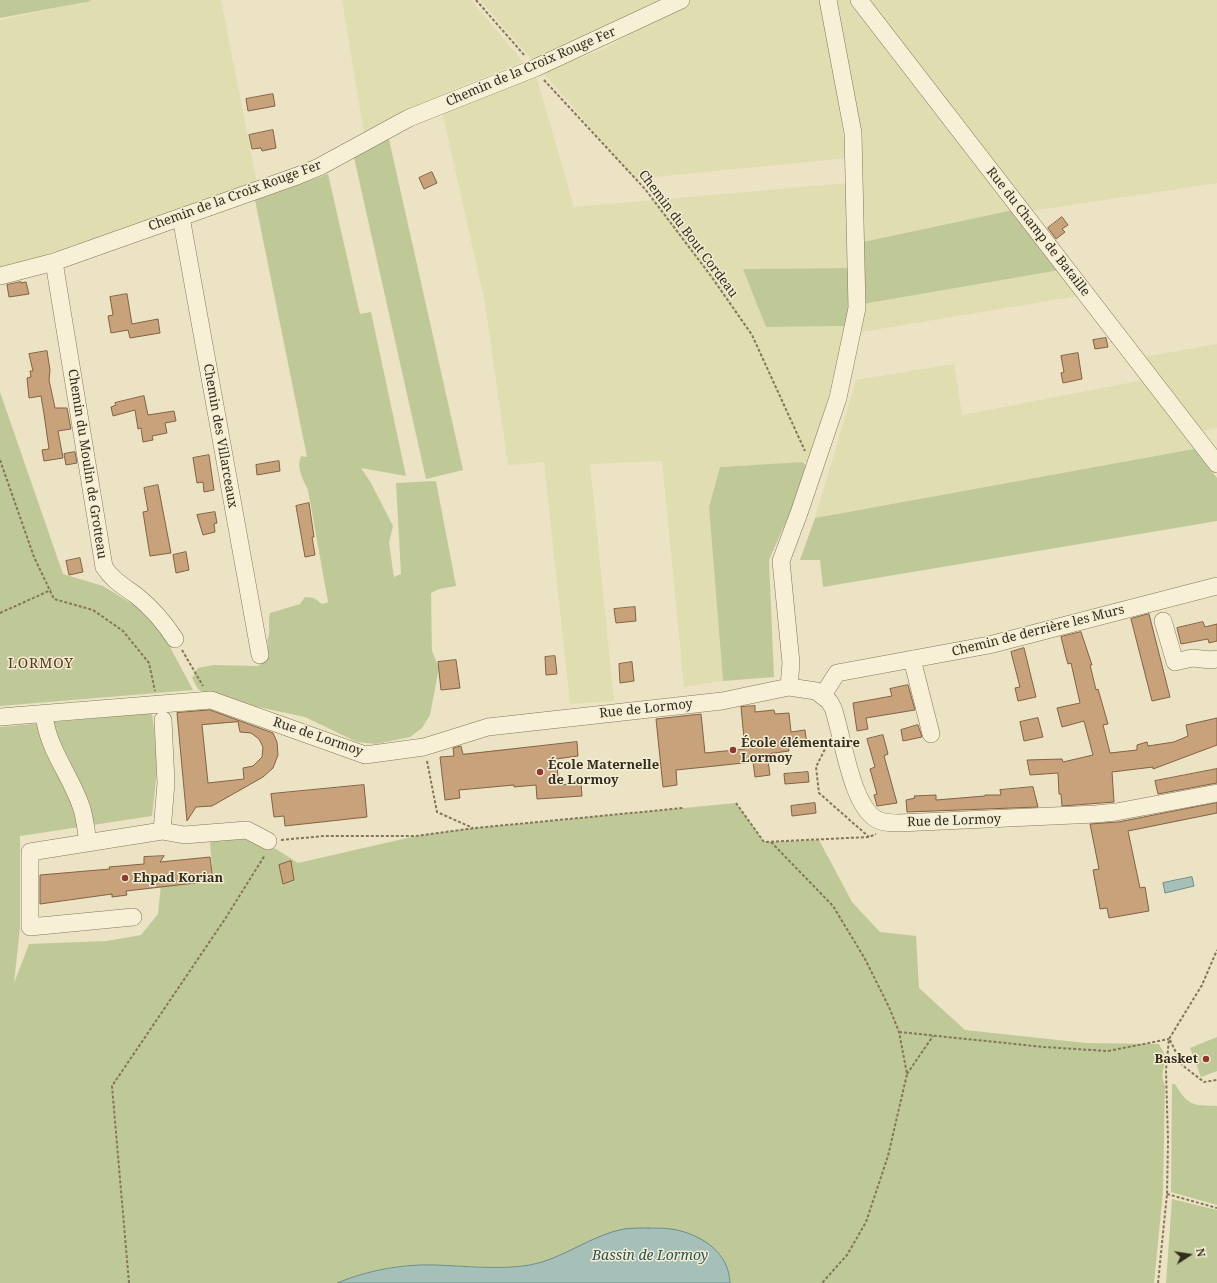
<!DOCTYPE html>
<meta charset="utf-8">
<style>
body{margin:0}
#map{position:relative;width:1217px;height:1283px;overflow:hidden;background:#ebe3c3;font-family:"Noto Serif",serif}
canvas{display:block}
.north{position:absolute;left:1169px;top:1235px;width:40px;height:40px;-webkit-text-stroke:3px #f3edd3;paint-order:stroke;rotate:78deg;font-size:11px;font-weight:700;line-height:16px;text-align:center;color:#352c1e}
.north::after{content:'';display:block;margin:auto;width:14px;height:18px;background:#352c1e;clip-path:polygon(50% 0,100% 100%,50% 72%,0 100%)}
</style>
<div id="map">
<canvas width="1217" height="1283"></canvas>
<div class="north">N</div>
</div>
<script>
const ctx = document.querySelector('canvas').getContext('2d');
ctx.lineJoin = 'round';
function paint(path, color) { ctx.fillStyle = color; ctx.fill(path, 'evenodd'); }
function trace(path, color, width, dash) { ctx.strokeStyle = color; ctx.lineWidth = width; ctx.lineCap = dash ? 'butt' : 'round'; ctx.setLineDash(dash || []); ctx.stroke(path); }
function drawText(font, color, halo, rows, align = 'center') {
  ctx.font = font + ' "Noto Serif",serif'; ctx.lineWidth = 3; ctx.setLineDash([]); ctx.textBaseline = 'middle'; ctx.strokeStyle = halo; ctx.fillStyle = color; for (const [text, x, y, turn = 0] of rows) {
    ctx.save(); ctx.translate(x, y); ctx.rotate((+turn || 0) * Math.PI / 180); ctx.textAlign = isNaN(turn) ? turn : align; if (halo) ctx.strokeText(text, 0, 0); ctx.fillText(text, 0, 0); ctx.restore();
  }
}
paint(new Path2D(`
 M92,0H221L257,183L0,270V20Z
 M342,0H471L523,62L454,89L364,134Z
 M480,0H663L534,62Z
 M689,0H822L847,158L634,179L542,71L602,50Z
 M832,0H852L1013,210L863,242Z
 M865,0H1217V183L1025,212Z
 M535,72L574,207L849,183L850,268L744,269L766,327L845,326L813,462L720,467L709,507L723,681L684,687L662,461L590,464L614,701L570,704L544,462L508,465L485,303L442,111Z
 M1060,270L1078,296L861,332L863,304Z
 M1217,344V428L1198,432L1138,358Z
 M954,364L962,415L1144,380L1194,449L815,518L856,380Z`), '#e0ddb1');
paint(new Path2D(`
 M0,0H90L91,1L0,18Z
 M388,135L463,470L426,479L353,153Z
 M328,174L360,314L371,312L406,476L361,468L371,483L393,526L389,543L394,577L401,574L396,483L436,481L456,586L439,589L431,593L432,651L439,668L430,715L422,728L410,737L376,744L357,742L305,717L212,697L198,689L192,678L198,668L214,665L258,666C267,657 270,654 267,640C272,630 267,623 270,613L300,604L305,597L314,598L322,604L328,602L308,490C303,480 296,467 301,456L307,457L255,200Z
 M1013,210L1060,270L863,304V242Z
 M850,268L849,304L845,326L766,327L743,269Z
 M0,392L63,574L103,586L139,608L164,636L193,690L0,706Z
 M1194,449L1217,478V521L823,587L820,560H800L815,518Z
 M803,462L809,470L769,560L774,677L723,681L709,507L720,467Z
 M152,713L158,762L152,816L20,836V928L14,983L29,944L107,941L141,935L158,914L161,884L213,879L210,842L246,837L276,849L298,863L416,836L475,828L736,803L764,842L819,840L852,902L880,932L916,936L919,988L965,1030L1086,1043L1159,1044C1160,1047 1164,1052 1165,1056C1166,1067 1159,1074 1165,1085L1163,1192L1154,1283H730C729,1263 717,1247 699,1239C692,1236 684,1231 676,1230C636,1221 604,1237 569,1252C555,1257 543,1263 528,1265C486,1271 443,1262 401,1266C378,1268 358,1275 337,1283H0V727Z
 M1217,1037V1071L1201,1077L1190,1048Z
 M1172,1084H1175C1188,1106 1192,1105 1217,1106V1205L1171,1192Z
 M1172,1199L1217,1210V1283H1166Z`), '#bfc998');
const water = new Path2D(`
 M1192,877L1194,886L1165,893L1163,883Z
 M648,1228C657,1228 668,1228 677,1230C703,1236 729,1253 730,1283H337C369,1270 401,1264 435,1265C466,1266 499,1270 530,1265C563,1259 591,1235 624,1229C632,1228 640,1228 648,1228Z`);
paint(water, '#a5bfb9');
trace(water, '#6d8c87', 1);
const building = new Path2D(`
 M273,94L275,106L248,111L246,99Z
 M273,130L276,148L262,151L261,148L252,149L249,135Z
 M432,172L437,183L424,189L419,178Z
 M1062,217L1068,225L1062,229L1065,232L1056,239L1048,228Z
 M21,282V283L26,282L29,294L9,297L7,285Z
 M127,294L132,324L158,319L160,333L130,338L128,330L111,333L108,316L113,315L110,297Z
 M1106,338L1108,347L1095,349L1093,340Z
 M47,351L50,370L49,380L55,408H67L71,429L58,431L63,458L44,461L42,450L49,449L44,414L41,396L29,398L27,378L31,377L30,371H33L29,354Z
 M1078,353L1082,379L1063,383L1061,373L1064,372L1061,356Z
 M144,396L148,415L174,411L176,421L165,423L167,433L152,436L153,440L143,442L141,428L138,429L135,410L113,416L111,407L116,405L115,403Z
 M75,452L77,463L66,465L64,454Z
 M209,455L214,490L204,492L203,482L197,483L193,458Z
 M279,461L280,471L257,475L256,465Z
 M158,485L171,553L150,556L143,512L148,511L144,488Z
 M309,503L314,537H312L315,555L305,557L296,506Z
 M215,512L217,523L214,524L215,532L203,535L197,515Z
 M186,552L189,570L176,573L173,555Z
 M80,558L83,572L69,575L66,561Z
 M635,607L636,621L616,623L614,609Z
 M1149,614L1170,697L1152,701L1131,619Z
 M1203,622L1205,627L1217,624V641L1209,643L1208,639L1181,644L1177,628Z
 M1081,632L1092,665H1090L1096,690L1098,689L1108,724L1103,725L1110,753L1137,750V745L1147,742L1148,746L1174,742L1188,736L1186,725L1217,718V745L1153,769V767L1112,772L1114,802L1062,806L1061,794H1059L1058,773L1030,775L1027,760L1062,759L1063,762L1093,755L1084,721L1062,727L1057,708L1080,703L1071,663L1068,664L1066,657L1061,637Z
 M1024,648L1036,697L1018,701L1015,688L1020,687L1011,652Z
 M555,656L557,674L546,675L545,657Z
 M456,660L460,688L441,690L438,662Z
 M632,662L634,681L620,683L619,664Z
 M908,685L915,710L866,718L868,729L857,731L853,703L892,696L890,689Z
 M755,706V712L774,710L775,714L789,713L791,732L805,730L807,745L788,747L789,751L767,754L770,775L755,777L753,762L715,766L676,770L677,785L663,787L656,719L701,714L705,753L745,749L741,707Z
 M210,710L273,733L277,742L278,755L273,768L263,777L212,806L196,807L187,821L177,713ZM238,722L240,732L251,733L259,739L263,747L262,757L253,766L243,768L244,779L208,783L202,725Z
 M1038,718L1043,737L1024,741L1020,722Z
 M918,725L922,737L903,741L901,730Z
 M883,735L888,754L884,756L897,803L877,806L874,795L877,794L870,769L875,767L867,739Z
 M577,742L578,756L556,759L559,785L581,783L582,796L537,799L536,785L514,787V785L459,790L460,798L445,800L440,757L454,756L453,748L461,746L463,754Z
 M1217,769V783L1158,794L1155,781Z
 M808,772L809,782L785,784L784,774Z
 M364,785L367,817L285,826L284,816L274,817L271,794Z
 M1033,787L1038,807L907,812L906,800L915,798L914,796L936,795V800L985,796V795H1001L1000,790Z
 M815,803L816,813L792,816L791,806Z
 M1217,803V813L1128,831L1140,888L1145,887L1149,911L1109,918L1107,908L1100,909L1099,902L1093,870L1099,869L1090,824L1118,822Z
 M164,856L160,862L210,857L213,881L126,891L127,895L112,897V894L40,904V875L110,869L109,867L144,864V857Z
 M291,861L294,880L283,884L279,865Z`);
paint(building, '#c7a27b');
trace(building, '#826242', 1);
const minor = new Path2D(`
 M859,0L1217,464
 M181,217L260,655
 M54,262L104,567C113,581 125,587 137,596C153,609 164,622 175,639
 M0,276L54,262L297,176L319,167L409,118L535,68L681,0
 M1163,621L1175,662L1192,658L1211,660L1217,659
 M912,659L931,734
 M789,687L791,663L781,561L799,513L838,398L857,308L853,133L828,0
 M823,695L837,673L989,645L1217,586
 M44,714C47,748 70,774 81,806C85,817 86,831 88,842
 M0,717L211,700L365,755L424,747L488,727L722,701L789,687L816,691L829,701L833,708C843,736 851,807 878,820C884,823 892,823 899,823L1096,814L1116,812L1217,793
 M162,831L184,835L247,830L268,841
 M133,917L30,927V852L162,831L166,783L163,720`);
trace(minor, '#85755b', 18);
trace(new Path2D(`
 M476,0L525,56
 M544,80L645,189L711,276L752,335L805,451
 M0,460L34,557L54,599L93,610L123,631L149,663L155,691
 M0,613L51,590
 M182,650L203,686
 M827,745L816,767L819,793L869,837
 M427,761L437,812L473,828
 M736,803L764,842L869,837L876,834
 M281,840L324,836H416L475,828L683,808
 M771,842L833,906L865,959L889,1007L899,1032L907,1074L888,1156L866,1222L847,1255L822,1283
 M899,1032L1044,1047L1108,1051L1169,1039
 M1170,1040L1182,1065L1204,1082L1217,1080
 M907,1074L933,1036
 M1167,1194L1217,1208
 M129,1283L112,1086L225,919L265,855
 M1158,1283L1167,1194L1168,1141L1166,1070L1169,1039L1202,985L1217,950`), '#85755b', 2, [3, 2]);
trace(minor, '#f7f0d6', 17);
for (const [x, y, r, color] of [
 [733,750,4,"#90372f"],
 [540,772,4,"#90372f"],
 [125,878,4,"#90372f"],
 [1206,1059,4,"#90372f"]
]) { const dot = new Path2D(); dot.arc(x, y, r, 0, 2 * Math.PI); ctx.fillStyle = color; ctx.fill(dot); trace(dot, '#f3edd3', 1.5); }
drawText('13px', '#352c1e', '#f3edd3', [
 ["Chemin de la Croix Rouge Fer",531,67,-23],
 ["Chemin de la Croix Rouge Fer",235,196,-20],
 ["Rue du Champ de Bataille",1038,232,52],
 ["Chemin du Bout Cordeau",688,234,53],
 ["Chemin des Villarceaux",220,436,80],
 ["Chemin du Moulin de Grotteau",87,464,81],
 ["Chemin de derrière les Murs",1038,631,-14],
 ["Rue de Lormoy",646,709,-6],
 ["Rue de Lormoy",318,737,19],
 ["Rue de Lormoy",954,821,-2]
]);
drawText('bold 13px', '#352c1e', '#f3edd3', [
 ["École élémentaire",741,743],
 ["Lormoy",741,758],
 ["École Maternelle",548,765],
 ["de Lormoy",548,780],
 ["Ehpad Korian",133,878],
 ["Basket",1198,1059,"right"]
], 'left');
ctx.letterSpacing = '1px';
drawText('14px', '#5f3320', '#f3edd3', [
 ["LORMOY",41,664]
]);
ctx.letterSpacing = '0px';
drawText('italic 14px', '#2e5354', '#f3edd3', [
 ["Bassin de Lormoy",650,1256]
]);
</script>
